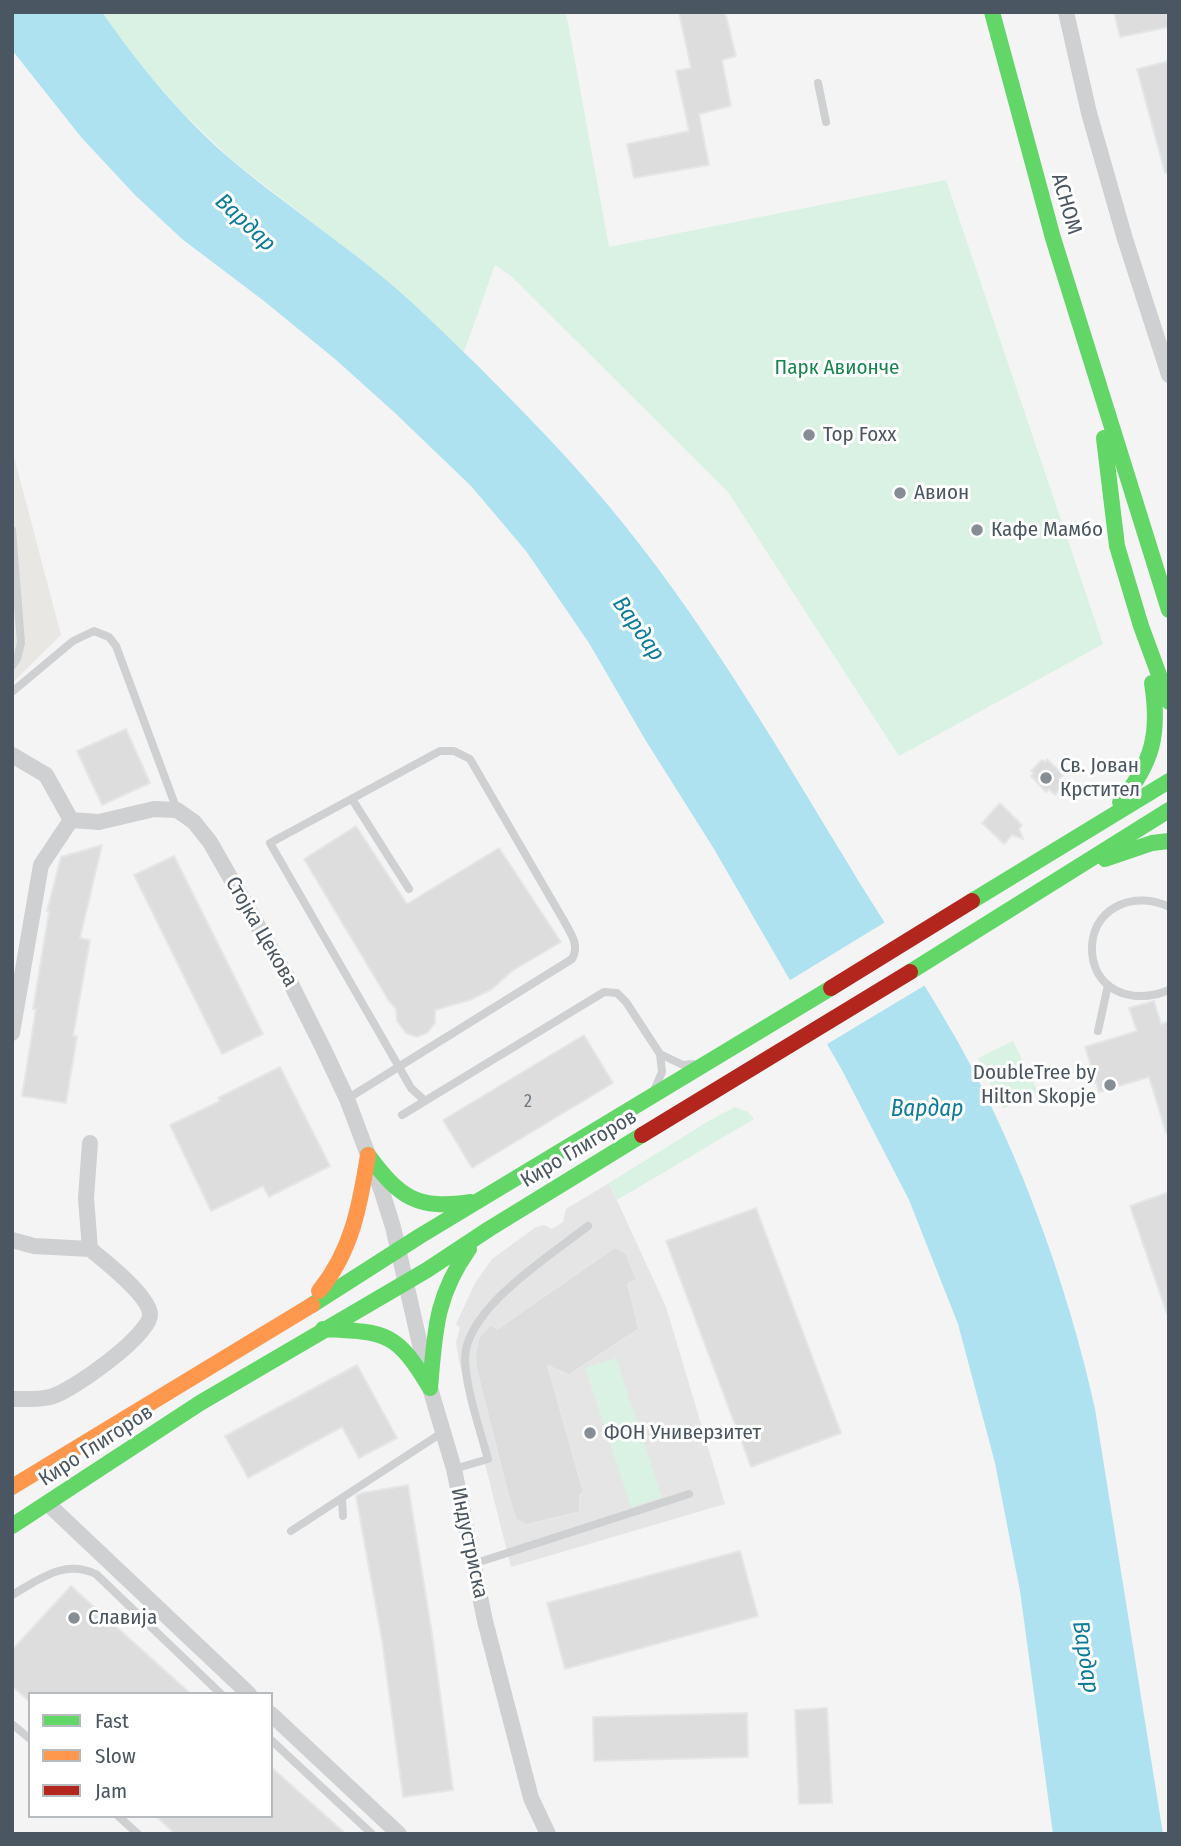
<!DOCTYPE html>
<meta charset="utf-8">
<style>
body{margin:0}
#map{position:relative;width:1181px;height:1846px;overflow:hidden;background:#f4f4f4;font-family:"Fira Sans Condensed",sans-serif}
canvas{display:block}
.frame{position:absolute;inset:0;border:14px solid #4a5661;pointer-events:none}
.legend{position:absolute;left:28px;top:1692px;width:245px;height:126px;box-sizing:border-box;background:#fff;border:2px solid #b7bbc0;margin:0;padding:9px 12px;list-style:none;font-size:21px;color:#4a5661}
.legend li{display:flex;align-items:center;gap:14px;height:35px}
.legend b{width:35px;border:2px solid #b7bbc0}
</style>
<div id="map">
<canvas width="1181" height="1846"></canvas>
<div class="frame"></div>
<ul class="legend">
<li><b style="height:9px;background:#63d668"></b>Fast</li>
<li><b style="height:9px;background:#ff974d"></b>Slow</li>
<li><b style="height:9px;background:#b3261e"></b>Jam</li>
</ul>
</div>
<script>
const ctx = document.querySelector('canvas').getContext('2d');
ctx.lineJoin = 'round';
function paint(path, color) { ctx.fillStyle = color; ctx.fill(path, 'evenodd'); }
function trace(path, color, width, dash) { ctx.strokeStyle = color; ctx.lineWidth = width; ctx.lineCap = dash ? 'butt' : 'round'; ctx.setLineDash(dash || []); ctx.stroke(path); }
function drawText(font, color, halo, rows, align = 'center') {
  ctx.font = font + ' "Fira Sans Condensed",sans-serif'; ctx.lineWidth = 6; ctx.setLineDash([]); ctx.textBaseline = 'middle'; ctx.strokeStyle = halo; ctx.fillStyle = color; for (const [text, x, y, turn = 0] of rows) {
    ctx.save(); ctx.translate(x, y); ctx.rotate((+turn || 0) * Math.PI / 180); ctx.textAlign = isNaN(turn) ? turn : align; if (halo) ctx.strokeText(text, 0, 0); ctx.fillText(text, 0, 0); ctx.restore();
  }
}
paint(new Path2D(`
 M12,449L61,635L12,683Z`), '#e8e7e3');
paint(new Path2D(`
 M609,1183L666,1307L725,1504L511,1567L459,1361L456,1343L460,1328L456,1324L475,1283L492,1259L536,1227L544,1225L552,1229L563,1222L566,1209Z`), '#e6e5e6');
paint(new Path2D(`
 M102,12H566L609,247L946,180L1103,644L899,756L728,492L510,275L495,265L464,352L378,273L233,161L179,109L130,53Z
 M1013,1041L1038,1092L1003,1109L978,1058Z
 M735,1107L748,1112L754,1119L617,1200L609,1183L707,1122Z
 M616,1358L662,1497L631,1507L585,1368Z`), '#d9f2e3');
paint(new Path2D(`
 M12,12H102C140,67 184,120 235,163C280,200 328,233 374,270C410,299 444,333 477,365C522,410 567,456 608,505C700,615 773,740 847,862C878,914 913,965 944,1018C1012,1131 1067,1280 1095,1409L1163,1834H1053L1020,1591L995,1463L958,1324L909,1200L842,1070L714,849L646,741L589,643L526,551L471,486L395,413L335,359L264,301L182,239L135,195L81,137L12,50Z`), '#aee2f0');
paint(new Path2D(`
 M887,921L927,984L824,1046L787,982Z`), '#f4f4f4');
const building = new Path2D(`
 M679,12H725L736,56L722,60L731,106L699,114L709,165L634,178L627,144L689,131L676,71L691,68Z
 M1114,12H1166L1169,27L1120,37Z
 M1169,61V173H1165L1137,69Z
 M126,729L150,783L102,805L77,751Z
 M1047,759L1063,775L1059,779L1065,784L1055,795L1049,789L1046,792L1031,776L1034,773L1031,771L1042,760L1045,762Z
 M1000,803L1022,825L1019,829L1023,839L1012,835L1004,844L982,823Z
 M356,826L407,904L499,848L561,942L512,971L492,989L470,1000L435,1010V1023L427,1033L417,1037L406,1033L397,1021L396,1009L389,1001L304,859Z
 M102,845L80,938L90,940L73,1036H77L66,1103L22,1096L36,1009H33L49,912L47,911L61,857Z
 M174,856L263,1034L222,1054L134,875Z
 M1154,1001L1161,1024L1169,1021V1132L1166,1133L1149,1077L1099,1092L1085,1047L1137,1031L1129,1008Z
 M584,1035L613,1083L472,1168L443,1120Z
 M280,1067L330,1166L269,1197L263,1186L211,1211L170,1125L220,1101L218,1098Z
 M1169,1192V1314H1167L1130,1206Z
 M756,1208L841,1433L751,1467L666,1241Z
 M615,1247L626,1253L637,1280L628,1284L639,1329L569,1375L548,1366L584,1493L580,1495V1512L526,1525L516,1519L509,1499L476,1368L475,1353L479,1337L491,1324L497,1329Z
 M357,1365L397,1438L359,1458L342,1427L248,1478L225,1436Z
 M408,1485L432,1634L453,1790L403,1797L382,1640L356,1496L362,1493Z
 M740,1551L758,1616L565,1669L547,1603Z
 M71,1586L191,1694H30V1702L12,1686V1650Z
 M827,1708L832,1803L799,1804L795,1710Z
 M747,1713L748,1757L594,1761L593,1717Z
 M271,1767L346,1834H175L156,1816H271Z`);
paint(building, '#ddddde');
trace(building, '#e5e6e7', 2);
trace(new Path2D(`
 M818,83L826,122
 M12,530L21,643L17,659L12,666
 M12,692L73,641L94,631L109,637L116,646L177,810
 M352,799L409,889
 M1169,907C1137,891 1095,905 1092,945C1090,990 1132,1006 1169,990
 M1098,1031L1108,985
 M660,1054L683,1065L693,1064
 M347,1099L572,959C580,945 571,934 564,921L470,759L454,751H440L270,843L399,1067L411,1088L425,1101
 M402,1115L604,992L617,993L626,1002L660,1054L662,1072L655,1088
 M454,1469L488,1459C480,1430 466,1389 465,1360C464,1309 551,1255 588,1226
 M342,1498L343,1516
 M291,1531L443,1432
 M473,1564L689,1494
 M12,1595C40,1579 64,1559 96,1574L221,1694
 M12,1724L30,1739
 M271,1740L372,1834
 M118,1816L138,1834`), '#ced0d2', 8);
trace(new Path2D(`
 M1066,12L1089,113L1125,239L1169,375
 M12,755L46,775L71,820L99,822L154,809L177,810L194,822L210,842L291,984L323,1048L347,1099L382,1192L393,1227L430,1388L454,1469L485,1621L531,1798L548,1834
 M12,1033L41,865L71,820
 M12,1240L34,1246L90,1249C105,1261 149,1296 150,1314C152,1334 70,1393 50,1397C38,1400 24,1399 12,1399
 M90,1249L86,1198L90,1143
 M47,1503L249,1694
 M271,1714L399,1834`), '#ced0d2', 16);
trace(new Path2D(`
 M992,12L1053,238L1169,610
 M1104,438L1117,546L1141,626L1169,702
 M1120,802C1153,763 1160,733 1152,683
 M1105,859L1152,843L1169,841
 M972,901L1169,781
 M910,972L1169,810
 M368,1155C400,1198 417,1210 471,1202
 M312,1305L420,1236L831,988
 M323,1329C386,1332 396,1331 430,1388
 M430,1388C435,1332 435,1297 469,1249
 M12,1526L200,1403L427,1270L489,1229L642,1135`), '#63d668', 16);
trace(new Path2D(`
 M319,1291C352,1251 360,1205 368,1155
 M12,1487L312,1305`), '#ff974d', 16);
trace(new Path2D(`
 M831,988L972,901
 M642,1135L910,972`), '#b3261e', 16);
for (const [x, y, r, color] of [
 [809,435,7,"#868d94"],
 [900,493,7,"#868d94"],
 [977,530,7,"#868d94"],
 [1046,778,7,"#868d94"],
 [1110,1085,7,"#868d94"],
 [590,1433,7,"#868d94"],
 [74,1618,7,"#868d94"]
]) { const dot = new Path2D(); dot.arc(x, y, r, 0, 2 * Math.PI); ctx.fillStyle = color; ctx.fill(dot); trace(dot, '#fff', 2.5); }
drawText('18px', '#707881', null, [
 ["2",528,1102]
]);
drawText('21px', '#4a5661', '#fff', [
 ["АСНОМ",1066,204,74],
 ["Стојка Цекова",261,932,60],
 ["Киро Глигоров",579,1149,-31],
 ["Киро Глигоров",96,1446,-33],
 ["Индустриска",469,1543,78]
]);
drawText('21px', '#17864f', '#fff', [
 ["Парк Авионче",837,368]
]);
drawText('21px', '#4a5661', '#fff', [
 ["Top Foxx",823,435],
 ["Авион",914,493],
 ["Кафе Мамбо",991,530],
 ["Св. Јован",1060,766],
 ["Крстител",1060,790],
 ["DoubleTree by",1096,1073,"right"],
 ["Hilton Skopje",1096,1097,"right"],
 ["ФОН Универзитет",604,1433],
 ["Славија",88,1618]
], 'left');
drawText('italic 23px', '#0c7c9b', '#fff', [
 ["Вардар",245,223,43],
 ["Вардар",638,629,55],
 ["Вардар",927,1110],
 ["Вардар",1085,1657,81]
]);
</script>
